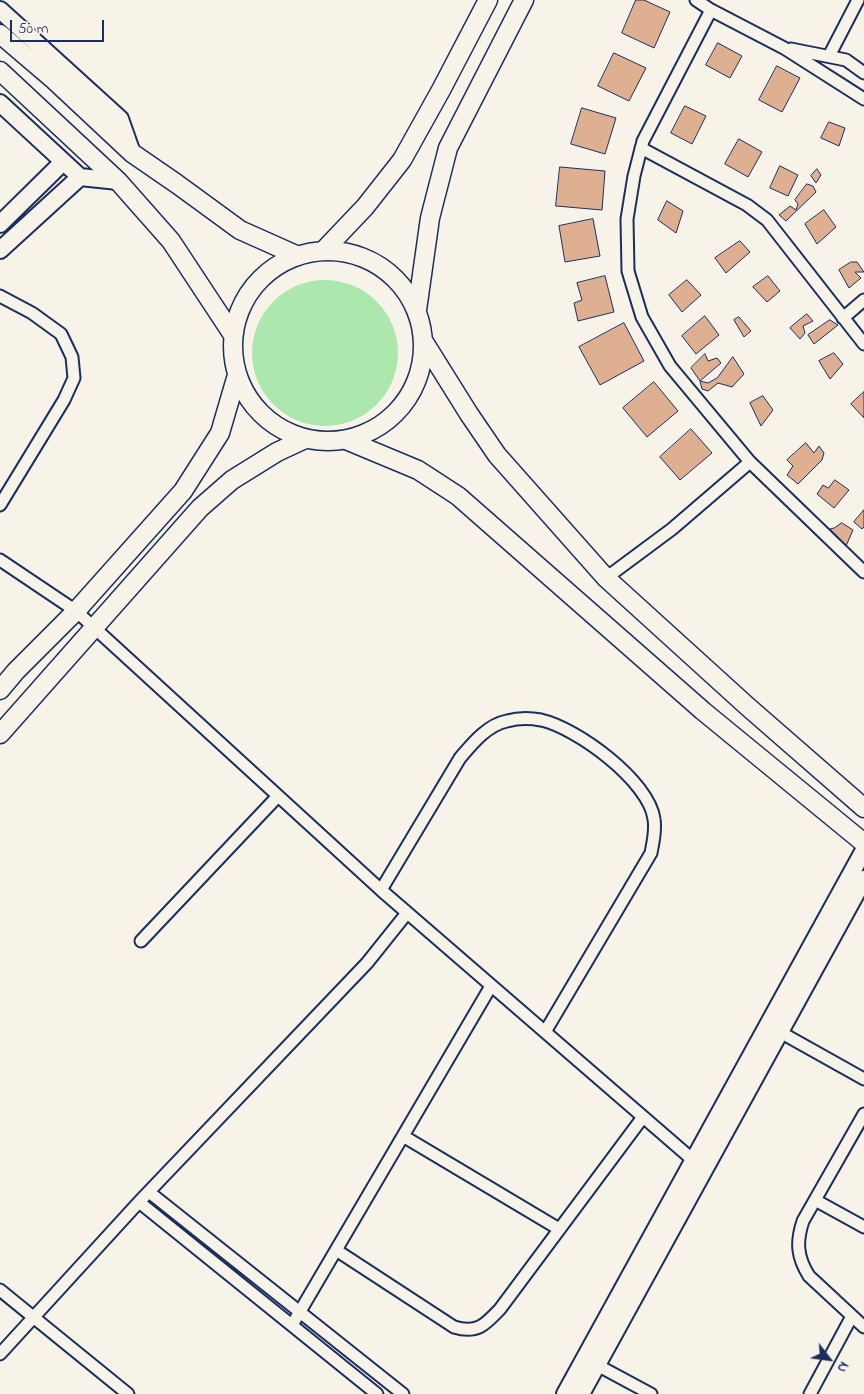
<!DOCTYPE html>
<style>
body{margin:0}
#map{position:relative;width:864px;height:1394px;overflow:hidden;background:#f7f3e8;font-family:"Indie Flower",sans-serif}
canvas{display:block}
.north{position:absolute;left:804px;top:1334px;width:50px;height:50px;-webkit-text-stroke:4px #f7f3e8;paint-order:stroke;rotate:120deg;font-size:14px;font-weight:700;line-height:20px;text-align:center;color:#1b2f5e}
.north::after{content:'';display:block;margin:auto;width:18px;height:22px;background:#1b2f5e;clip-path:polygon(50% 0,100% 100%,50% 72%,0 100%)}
.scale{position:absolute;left:10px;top:20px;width:94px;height:22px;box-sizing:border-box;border:2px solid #1b2f5e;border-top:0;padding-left:6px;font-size:15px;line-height:18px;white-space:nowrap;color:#1b2f5e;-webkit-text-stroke:4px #f7f3e8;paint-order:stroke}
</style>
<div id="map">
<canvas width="864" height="1394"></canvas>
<div class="north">N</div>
<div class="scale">50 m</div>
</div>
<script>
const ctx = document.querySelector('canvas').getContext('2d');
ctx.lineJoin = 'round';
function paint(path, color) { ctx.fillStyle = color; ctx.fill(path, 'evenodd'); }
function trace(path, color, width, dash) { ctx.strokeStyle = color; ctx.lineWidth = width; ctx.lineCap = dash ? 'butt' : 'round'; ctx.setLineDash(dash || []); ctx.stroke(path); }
paint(new Path2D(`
 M252 353a73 73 0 1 1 146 0a73 73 0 1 1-146 0Z`), '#ace8ad');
const building = new Path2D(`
 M636,0H644L670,12L654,48L622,33Z
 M718,43L742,56L730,78L706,65Z
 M614,53L646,68L629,101L598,86Z
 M777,66L800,78L782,112L759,100Z
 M685,106L706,116L692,144L671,133Z
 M582,108L616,118L605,154L571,144Z
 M829,122L845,128L839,146L821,138Z
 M739,139L762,152L748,177L725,164Z
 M780,166L798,175L788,196L770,188Z
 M560,167L605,171L602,210L556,206Z
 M817,169L821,175L816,183L811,176Z
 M807,184L813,186L816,192L786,221L779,215L790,206L796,210L798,204L795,200Z
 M667,201L683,211L676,233L658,220Z
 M824,210L836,227L817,244L805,224Z
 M593,219L600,256L565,262L559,226Z
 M740,241L750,252L726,273L715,258Z
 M851,262H857L864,272H855L861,278L849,288L839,270Z
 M605,276L614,312L578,321L574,303L582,300L577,283Z
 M768,276L780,291L767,302L753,287Z
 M687,280L701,295L682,312L669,295Z
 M807,314L813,321L803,326L805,333L800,339L790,328Z
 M705,316L719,335L696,354L682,336Z
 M739,317L751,331L744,337L734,320Z
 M830,320L838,325L814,344L808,335Z
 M624,323L644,361L600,385L579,347Z
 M834,353L843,364L830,379L819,361Z
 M705,354L708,361L717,358L721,363L700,381L691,368Z
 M733,357L744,374L732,387L718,383L708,391L702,389L700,381L708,383L717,378Z
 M654,382L678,411L647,437L623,408Z
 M864,392V418L851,404Z
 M763,396L773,410L761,426L750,403Z
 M691,429L712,453L680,480L660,457Z
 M806,443L814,453L819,446L824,453L822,460L798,484L787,475L793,466L787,460Z
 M835,480L849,490L834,508L817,494L823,485L828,488Z
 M864,510V527L862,529L854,522Z
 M842,523L853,530L846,546L830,529L834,528Z`);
paint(building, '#dfaf91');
trace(building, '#1b2f5e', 1);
const street = new Path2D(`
 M696,0L711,10L784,48L864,99
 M711,10L643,141L634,176L627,219L628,271L642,317L670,366L750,462L864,572
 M791,49L846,60L864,73
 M829,56L858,0
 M641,148L747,205L767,220L864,344
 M0,296L32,313L61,334L72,357L74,378L64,400L0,505
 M843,318L864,300
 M0,560L76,611L381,890L693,1160
 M606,578L672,529L750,462
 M381,890L460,758C472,744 487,725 507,721C518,718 530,718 541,720C577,728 649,781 654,819C656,831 653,842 651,853L545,1032
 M141,941L278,796
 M780,1032L864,1079
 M864,1114L803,1221C796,1242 797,1257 809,1276L864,1327
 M403,1136L559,1229
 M149,1192L403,1394
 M815,1200L864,1227
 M139,1202L377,1394
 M336,1250L454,1327C477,1334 485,1325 500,1309L643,1117
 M0,1290L128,1394
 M292,1325L491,986
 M0,1354L139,1202L367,963L407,913
 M597,1365L651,1394
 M810,1394L852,1316`);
const secondary = new Path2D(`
 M0,10L120,119L132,153
 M0,103L80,177L118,181
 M0,224L63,162
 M0,250L80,177
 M565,1394L864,850
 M581,1394L864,879`);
const primary = new Path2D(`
 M0,34L54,80L132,153L177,184L240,230L296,255
 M0,71L118,181L171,241L233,335
 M326,248L365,207L402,160L441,90L488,0
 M233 346a95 95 0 1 1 190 0a95 95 0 1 1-190 0Z
 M417,310L430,218L448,148L524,0
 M424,342L469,414L497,455L606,578L747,706L864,808
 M346,440L418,470L458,496L703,711L864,843
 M0,690L16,671L76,611L183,491L220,433L237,375
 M0,734L200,508L232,480L277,452L305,439`);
trace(street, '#1b2f5e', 15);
trace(secondary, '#1b2f5e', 20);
trace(primary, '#1b2f5e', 21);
trace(street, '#f7f3e8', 11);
trace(secondary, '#f7f3e8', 16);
trace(primary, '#f7f3e8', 18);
</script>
